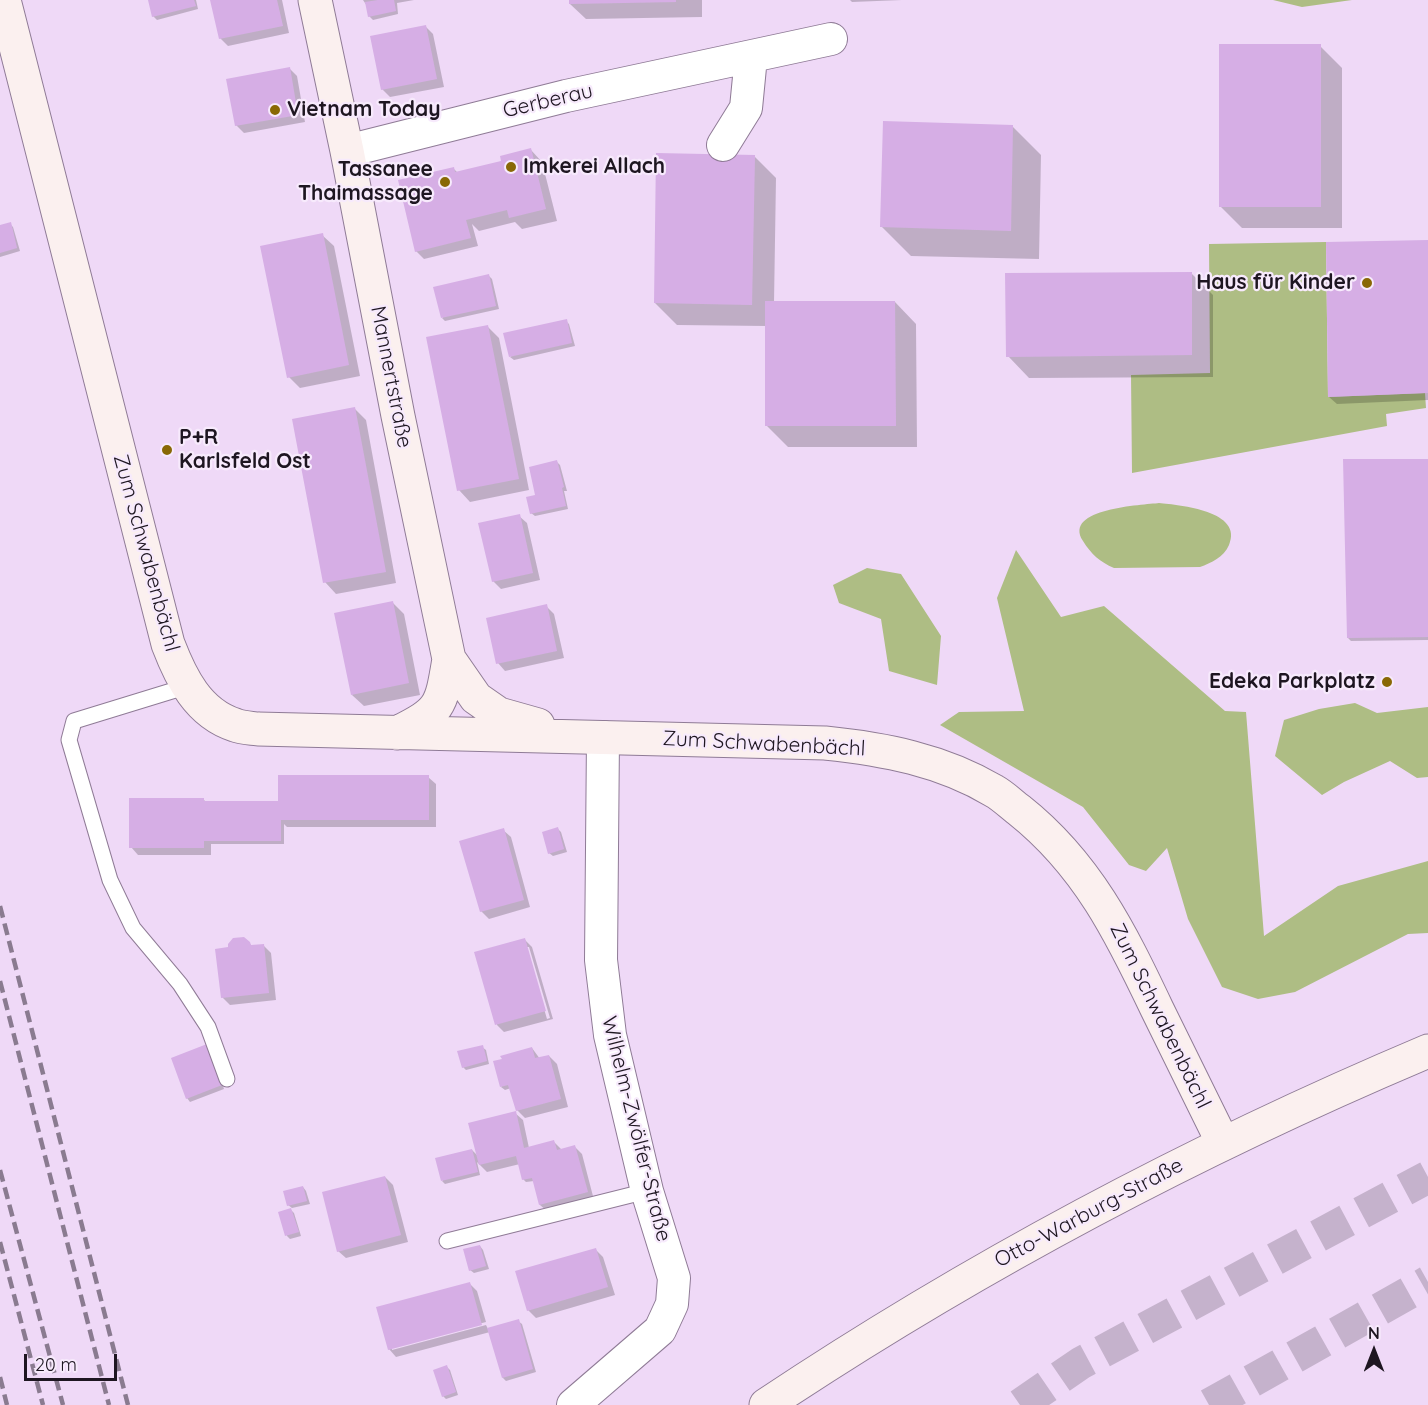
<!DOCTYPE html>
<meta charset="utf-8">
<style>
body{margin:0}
#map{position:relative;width:1428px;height:1405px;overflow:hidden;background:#efd9f7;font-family:Quicksand,sans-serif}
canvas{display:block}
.north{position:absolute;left:1344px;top:1321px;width:60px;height:60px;-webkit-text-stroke:4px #f7eafc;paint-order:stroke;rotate:0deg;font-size:16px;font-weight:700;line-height:24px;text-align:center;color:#1e1621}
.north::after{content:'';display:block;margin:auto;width:21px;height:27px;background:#1e1621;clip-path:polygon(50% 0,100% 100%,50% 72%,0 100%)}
.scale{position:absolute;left:24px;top:1354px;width:93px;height:27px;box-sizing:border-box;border:3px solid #1e1621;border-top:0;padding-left:8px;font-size:18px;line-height:21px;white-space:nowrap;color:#1e1621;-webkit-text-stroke:4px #f7eafc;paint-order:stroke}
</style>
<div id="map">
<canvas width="1428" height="1405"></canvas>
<div class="north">N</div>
<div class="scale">20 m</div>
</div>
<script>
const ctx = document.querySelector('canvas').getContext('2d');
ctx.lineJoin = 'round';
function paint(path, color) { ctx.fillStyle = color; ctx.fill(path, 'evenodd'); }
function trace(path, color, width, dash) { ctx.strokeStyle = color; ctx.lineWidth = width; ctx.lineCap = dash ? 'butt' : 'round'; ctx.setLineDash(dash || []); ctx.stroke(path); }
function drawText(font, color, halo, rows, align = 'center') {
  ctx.font = font + ' Quicksand,sans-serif'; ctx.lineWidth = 4.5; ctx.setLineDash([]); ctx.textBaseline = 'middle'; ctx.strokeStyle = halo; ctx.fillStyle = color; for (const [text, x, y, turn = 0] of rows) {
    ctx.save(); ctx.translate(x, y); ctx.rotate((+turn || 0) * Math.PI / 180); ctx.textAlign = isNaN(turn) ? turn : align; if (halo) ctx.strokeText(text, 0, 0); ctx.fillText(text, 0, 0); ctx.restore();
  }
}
paint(new Path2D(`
 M1273,0H1352L1302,7Z
 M1326,242L1328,397L1425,393L1426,408L1386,414L1387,426L1132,473L1131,375L1210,373L1209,244Z
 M1159,503C1180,505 1244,511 1229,545C1224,557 1211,563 1200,567L1114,568C1100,562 1091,554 1083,541C1062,508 1143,505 1159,503Z
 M1016,550L1061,617L1104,606L1225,711L1246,712L1264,936L1338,886L1428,861V933L1408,934L1295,992L1258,999L1222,987L1188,919L1167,848L1146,871L1129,865L1083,807L940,725L959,712L1024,711L997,598Z
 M867,568L901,574L941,636L937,685L889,671L881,619L839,603L833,585Z
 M1355,703L1377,713L1428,707V777L1417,778L1390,761L1344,782L1322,795L1275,756L1284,720L1319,709Z`), '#aebd84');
paint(new Path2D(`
 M149,0H196L198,9L157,20L153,16Z
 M212,0H282L289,33L228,46L220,38Z
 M363,0H414L397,3L398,14L373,20L369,16L367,6Z
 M570,0H702V17L586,19L570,4Z
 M850,0H902L852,2Z
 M425,26L433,34L444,87L390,97L382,89Z
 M1320,46L1342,68V228H1242L1220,206Z
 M289,68L297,76L305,122L244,133L236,125Z
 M1012,126L1041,155L1039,259L911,256L882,227Z
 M531,150L542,162L557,221L522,229L515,222L479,231L472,224L478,246L424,259L416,251L453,168L458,173L503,163Z
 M754,156L776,178L774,303L895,302L916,324L917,447H788L766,425V326L677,325L655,303Z
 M10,224L13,227L20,251L0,257V227Z
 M322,235L334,246L360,376L300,388L289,377Z
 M1428,242V400L1337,404L1329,397Z
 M1191,273L1213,295V377L1029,378L1008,356Z
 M488,275L492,279L499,309L445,321L442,318Z
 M566,321L569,324L575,346L514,360L510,357Z
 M487,326L499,338L529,490L470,502L459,490Z
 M354,408L366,420L396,583L336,594L325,582Z
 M1428,461V640L1351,641L1348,638Z
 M557,462L560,465L567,491H564L568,509L535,516L531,513L537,496Z
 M519,516L527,523L540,580L501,589L493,581Z
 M392,602L404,614L420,695L364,706L352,695Z
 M546,606L554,614L564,658L505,671L498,663Z
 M428,777L436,784V827H287L284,824V844H211V855H138L131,847L204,800L206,802H277Z
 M558,829L561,832L567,852L553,856L549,853Z
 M503,830L511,837L530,907L489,919L481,911Z
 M525,940L532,947L553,1019L504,1032L497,1025L476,953ZM526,947H529L550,1018L547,1019Z
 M249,943L253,947L263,945L271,953L276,1000L230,1005L222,997L229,949Z
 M482,1047L486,1050L489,1064L466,1070L463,1067Z
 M532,1048L540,1059L549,1056L557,1064L568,1107L525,1118L517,1110L511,1088L505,1090L501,1087Z
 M210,1049L224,1089L190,1102L187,1098Z
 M515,1113L523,1120L529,1148L554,1142L562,1150L575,1147L582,1154L594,1200L548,1212L540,1205L534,1181L526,1182L523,1179L520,1164L487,1172L477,1162L480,1175L445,1184L442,1181L472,1150L478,1156Z
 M385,1177L393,1185L408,1242L346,1258L338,1251Z
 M303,1187L306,1191L310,1204L292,1208L288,1205Z
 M291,1210L294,1213L301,1236L290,1239L287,1236L280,1213Z
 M480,1246L483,1250L489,1269L474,1273L470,1270Z
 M596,1250L603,1257L615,1295L536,1318L528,1310Z
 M470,1284L477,1291L486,1322L392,1347V1350L486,1325L488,1329L518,1321L522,1324L536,1372L506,1381L503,1378L490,1332L396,1357L389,1349Z
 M447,1367L450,1370L458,1395L446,1399L443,1396Z`), '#0003');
paint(new Path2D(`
 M148,0H194L196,6L152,17Z
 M210,0H277L283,26L219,39Z
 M378,0H394L396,11L368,17L365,2Z
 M569,0H676V2L569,4Z
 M426,25L437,79L381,90L370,36Z
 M1219,44H1321V207H1219Z
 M290,67L298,115L235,126L226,79Z
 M883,121L1013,125L1011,231L880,227Z
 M531,148L546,209L509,218L507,210L466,220L471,238L415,252L398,180L454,167L455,172L501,161L500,156Z
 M656,153L755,155L752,305L654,303Z
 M11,222L17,248L0,253V225Z
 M323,233L349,365L287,378L260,246Z
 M1428,240V393L1328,397L1326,242Z
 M1192,272V355L1006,357L1005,273Z
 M489,274L496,306L441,318L433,287Z
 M765,301H895L896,426H765Z
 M567,319L572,343L509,357L503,333Z
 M488,325L519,479L457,491L426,337Z
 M355,407L386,572L323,583L292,419Z
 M1343,459H1428V637L1347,638Z
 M557,460L564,487L562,488L566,506L530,514L526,497L535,495L529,467Z
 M520,514L533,573L492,582L478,523Z
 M393,601L409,683L351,695L334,613Z
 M547,604L557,651L496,664L486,618Z
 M278,775H429V820H281V841H204V848H129V798H204V801H278Z
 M558,827L564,849L548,854L542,832Z
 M504,828L524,900L480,912L459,841Z
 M244,937L250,942L251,945L264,944L269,993L221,998L215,949L228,947V944L233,938Z
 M525,938L546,1011L495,1025L474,952Z
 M207,1044L222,1085L186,1099L171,1058Z
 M483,1045L487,1061L462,1068L457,1051Z
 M532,1047L535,1058L549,1055L561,1099L516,1111L524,1148L554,1140L557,1150L575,1145L588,1192L539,1205L532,1178L522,1180L516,1156L479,1165L468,1123L516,1111L508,1085L500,1087L493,1061L502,1059L500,1056Z
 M472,1149L478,1172L441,1181L435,1158Z
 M385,1176L401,1235L337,1252L322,1192Z
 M303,1186L307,1201L287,1206L283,1191Z
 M291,1208L299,1232L285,1236L278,1212Z
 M480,1245L486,1266L469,1271L463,1249Z
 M596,1248L608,1287L527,1311L515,1271Z
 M470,1282L482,1325L388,1350L376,1307Z
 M519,1319L533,1369L502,1378L487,1328Z
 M447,1365L456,1392L442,1397L433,1370Z`), '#d6aee5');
trace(new Path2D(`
 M1020,1405L1081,1363L1428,1177
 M1209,1405L1428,1282`), '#c5b2cc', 33, [33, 16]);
const lane = new Path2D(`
 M188,686L74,721L69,740L110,880L133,928L180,984L208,1027L227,1079
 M447,1241L647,1191`);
const street = new Path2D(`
 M723,145L746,108L751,57
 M347,151L566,96L831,39
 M573,1405L660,1330L672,1304L674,1278L647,1191L610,1035L601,960L603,737`);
const secondary = new Path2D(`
 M4,0L168,644C181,678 198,713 235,725C242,728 251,728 258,729L825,743C884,749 942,760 994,791C1003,796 1011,804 1019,810C1087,864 1121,933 1157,1009C1179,1054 1201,1099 1223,1143
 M315,0L347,151L398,416L449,659C441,707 441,711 397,733
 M449,659L476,698L499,714L538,725
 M766,1405C976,1265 1196,1149 1428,1051`);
trace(lane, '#8f7b96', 17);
trace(street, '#8f7b96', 34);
trace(secondary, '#8f7b96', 35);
trace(lane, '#fff', 15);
trace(street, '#fff', 32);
trace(secondary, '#fbf0ef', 33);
trace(new Path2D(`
 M0,906L128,1405
 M0,981L109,1405
 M0,1170L63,1405
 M0,1242L43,1405
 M0,1377L7,1405`), '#8a7b90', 4.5, [12, 6]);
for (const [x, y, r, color] of [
 [275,110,6,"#896805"],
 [511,167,6,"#896805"],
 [445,182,6,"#896805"],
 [1367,283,6,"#896805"],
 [167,450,6,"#896805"],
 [1387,682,6,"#896805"]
]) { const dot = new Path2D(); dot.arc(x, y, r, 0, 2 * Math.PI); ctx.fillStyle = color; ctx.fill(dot); trace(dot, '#f7eafc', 2); }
drawText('21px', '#1e1621', '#f7eafc', [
 ["Gerberau",548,101,-13],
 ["Mannertstraße",391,377,79],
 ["Zum Schwabenbächl",146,553,75],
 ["Zum Schwabenbächl",764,744,3],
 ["Zum Schwabenbächl",1160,1016,64],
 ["Wilhelm-Zwölfer-Straße",636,1129,76],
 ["Otto-Warburg-Straße",1089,1213,-28]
]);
drawText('bold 21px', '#1e1621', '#f7eafc', [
 ["Vietnam Today",287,110],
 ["Imkerei Allach",523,167],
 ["Tassanee",433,170,"right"],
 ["Thaimassage",433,194,"right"],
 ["Haus für Kinder",1355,283,"right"],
 ["P+R",179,438],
 ["Karlsfeld Ost",179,462],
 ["Edeka Parkplatz",1375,682,"right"]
], 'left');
</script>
